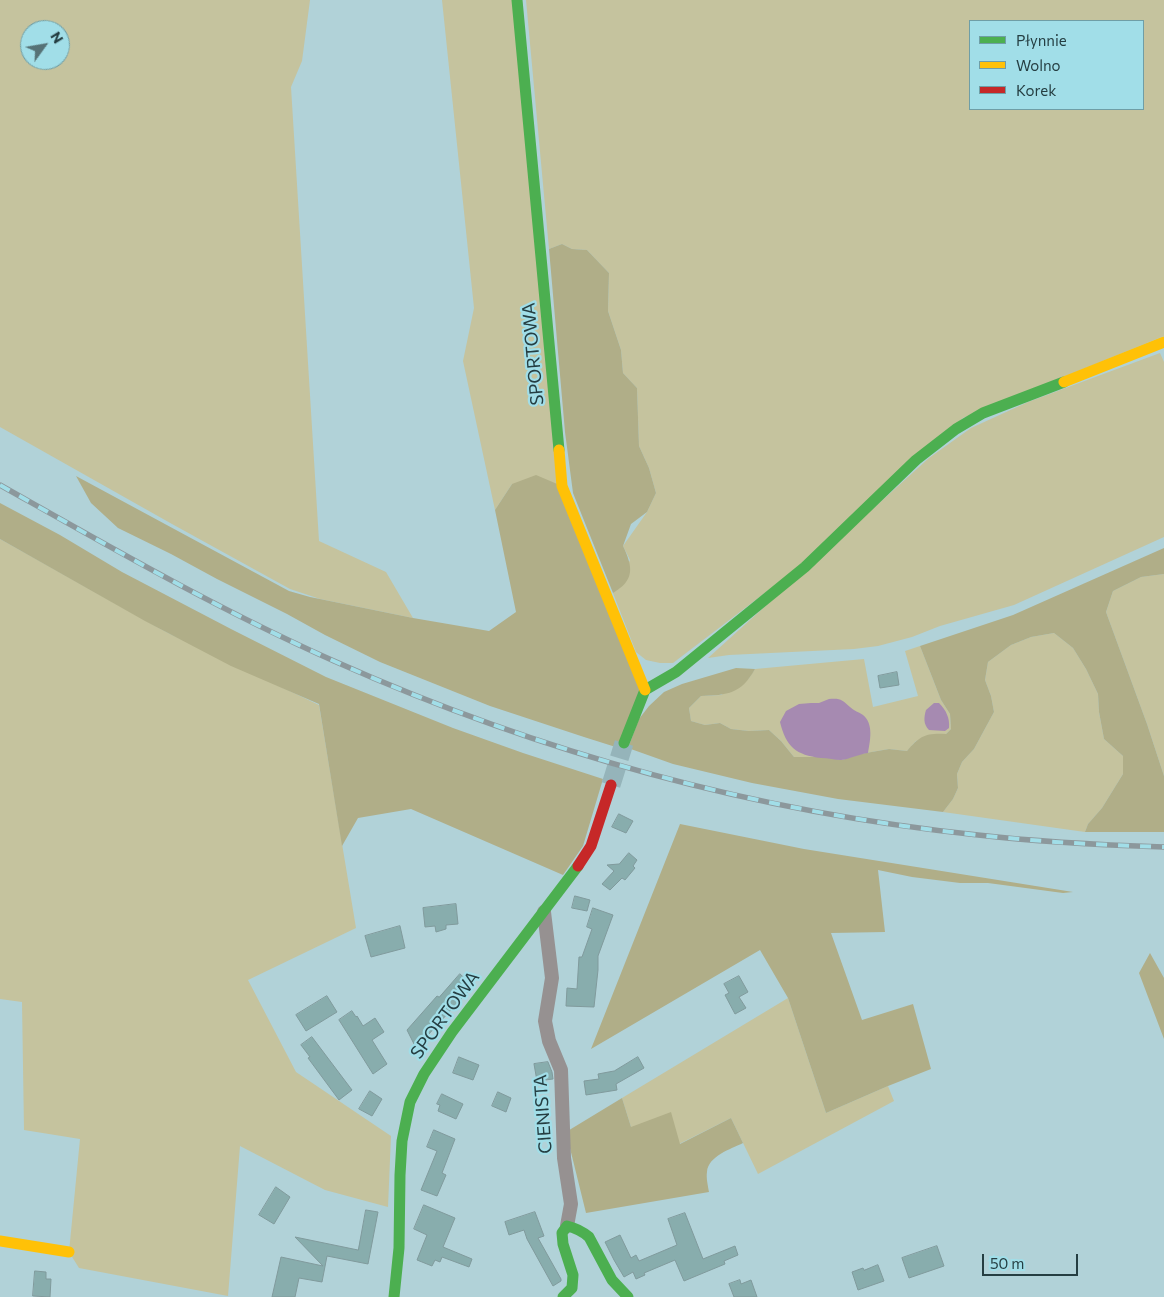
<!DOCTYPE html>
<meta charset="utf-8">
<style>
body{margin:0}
#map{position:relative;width:1164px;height:1297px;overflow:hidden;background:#b1d2d8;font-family:Commissioner,sans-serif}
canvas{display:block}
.legend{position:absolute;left:969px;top:20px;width:175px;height:90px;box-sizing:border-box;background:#a1dee8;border:1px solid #6f9ea6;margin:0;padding:6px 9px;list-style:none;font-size:15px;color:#253e42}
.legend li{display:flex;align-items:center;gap:10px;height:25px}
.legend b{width:25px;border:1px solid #6f9ea6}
.north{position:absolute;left:20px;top:20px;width:50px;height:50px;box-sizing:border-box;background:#a1dee8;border:1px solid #6f9ea6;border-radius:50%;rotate:58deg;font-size:14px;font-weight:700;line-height:20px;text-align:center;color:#253e42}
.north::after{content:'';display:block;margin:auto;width:18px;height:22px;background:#567276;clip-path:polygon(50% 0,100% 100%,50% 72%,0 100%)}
.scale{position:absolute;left:982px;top:1254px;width:96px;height:22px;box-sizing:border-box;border:2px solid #253e42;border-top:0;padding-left:6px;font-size:15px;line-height:18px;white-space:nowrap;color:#253e42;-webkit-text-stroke:4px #a1dee8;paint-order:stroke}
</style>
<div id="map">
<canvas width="1164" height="1297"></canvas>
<ul class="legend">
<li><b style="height:6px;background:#4caf50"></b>Płynnie</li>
<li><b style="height:6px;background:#ffc107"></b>Wolno</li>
<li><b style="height:6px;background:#c62828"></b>Korek</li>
</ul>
<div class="north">N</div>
<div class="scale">50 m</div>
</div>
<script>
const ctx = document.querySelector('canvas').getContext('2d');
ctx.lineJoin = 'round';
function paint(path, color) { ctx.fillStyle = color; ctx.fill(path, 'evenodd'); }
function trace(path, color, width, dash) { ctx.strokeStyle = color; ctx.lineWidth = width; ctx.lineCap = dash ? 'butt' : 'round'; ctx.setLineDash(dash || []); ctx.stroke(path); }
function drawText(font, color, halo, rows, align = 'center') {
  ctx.font = font + ' Commissioner,sans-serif'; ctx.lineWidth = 4.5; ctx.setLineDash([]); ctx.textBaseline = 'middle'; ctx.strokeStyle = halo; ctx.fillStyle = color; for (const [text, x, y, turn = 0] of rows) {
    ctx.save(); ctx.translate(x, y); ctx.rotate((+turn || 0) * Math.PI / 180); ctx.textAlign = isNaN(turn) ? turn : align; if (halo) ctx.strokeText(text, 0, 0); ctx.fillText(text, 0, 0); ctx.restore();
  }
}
paint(new Path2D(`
 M0,0H310L302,61L291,87L319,541L386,572L413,618L320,599L290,589L172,524L0,427ZM30,30H60V60H30Z
 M442,0H513L562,486L512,484L495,510L463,361L474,308Z
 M526,0H1164V336L963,418L799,567L673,663H660L646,660L636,652L613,593L630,560L623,546L647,512L656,493L649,468L639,446L637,388L623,373L621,350L608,311L609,273L587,250L572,249L562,244L549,249ZM970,21H1143V109H970Z
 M1160,353L1164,362V537L1014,605L940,626L912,637L878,646L854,649L729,655L708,658L929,458L971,428L1028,402Z
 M0,539L168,633L319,705L356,928L248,980L296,1072L391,1136L388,1207L325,1190L240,1146L228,1296L79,1268L69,1252L80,1139L24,1130L22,1002L0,999Z
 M1164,574V776L1147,724L1106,612L1113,591L1141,577Z
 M1054,633L1073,648L1086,669L1098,694L1099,712L1104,739L1123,756V774L1102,808L1088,824L1085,832L943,812L953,799L958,788L957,774L962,762L974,749L994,712L991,696L985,680L988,662L1011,645L1031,637Z
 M920,646L941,700L950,714L951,729L946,734L916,741L907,751L889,749L860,754L842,760L823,757H794L781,741L769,730L749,731L731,729L720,723L705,725L691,721L689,708L701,696L721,695L749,678L755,669L864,659L873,707L918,696L905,651Z
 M788,998L826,1113L888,1086L894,1101L758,1174L731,1118L679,1144L631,1127L622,1098Z`), '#c5c39e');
paint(new Path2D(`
 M562,244L572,249L587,250L609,273L608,311L621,350L623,373L637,388L639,446L649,468L656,493L647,512L631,524L623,546C633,567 635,580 613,593L573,493L565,432L549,249Z
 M536,475L562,486L645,690L622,749L584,737L490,706L380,662L325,635L287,614L217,579L171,554L118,528L91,503L76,476L289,591L310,597L413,618L489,631L516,612L495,510L512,484Z
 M0,503L60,535L122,572L231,629L326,677L453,728L523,753L603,779L583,846L563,875L411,809L358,818L342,846L319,704L231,666L145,621L0,539Z
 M1164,548V574L1141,577L1113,591L1106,612L1147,724L1164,776V832H1085L1088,824L1102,808L1123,774V756L1104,739L1099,712L1098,694L1086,669L1073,648L1054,633L1031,637L1011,645L988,662L985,680L991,696L994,712L974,749L962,762L957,774L958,788L953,799L943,812L838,799L752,783L673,764L628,748L639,719L649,706L664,692L682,684L736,668L755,669C741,694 728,695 701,696L689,708L691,721L705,725L720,723L731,729L749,731L769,730L781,741L794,757H823L842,760L860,754L889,749L907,751C920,736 925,733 946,734L951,729L950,714L941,700L920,646L1013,615Z
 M680,824L804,849L1073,892L1063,893L988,883H960L912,877L878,870L885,932L831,933L862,1020L913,1004L931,1069L888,1086L826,1113L788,998L760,950L591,1049Z
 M1150,953L1164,978V1039L1139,973Z
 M622,1098L631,1127L671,1112L680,1144L731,1118L743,1143C731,1149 708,1156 707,1172C706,1178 708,1186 709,1192L586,1213L566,1132Z`), '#b0ae88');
paint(new Path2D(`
 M829,699C841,698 842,700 850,707C854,711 859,712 863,715C874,724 870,741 868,753C859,754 850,759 841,760C835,760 828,758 821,758C796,755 786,747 780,722L786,711L799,704L811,703H819Z
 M934,703H939C946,710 950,718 949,728L945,731L929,730C923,724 924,717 926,710Z`), '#a68ab1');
const building = new Path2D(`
 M897,672L899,685L880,688L878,676Z
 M619,814L633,821L626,833L612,827Z
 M629,853L637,860L633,866L635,868L625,880L622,878L610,890L602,884L614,871L607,865L619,864Z
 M575,896L590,900L587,911L572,908Z
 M456,904L458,924L446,925V929L436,932L435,926L425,927L423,908Z
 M593,908L613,915L598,956V970L594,1007L566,1006L567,988L577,989L579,957H582L592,929L587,927Z
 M400,926L405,948L371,957L365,936Z
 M460,974L473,986L416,1048L407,1030L437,996L439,997Z
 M739,976L748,992L739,997L746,1008L735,1014L725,995L729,993L724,984Z
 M327,996L337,1012L306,1031L296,1015Z
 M352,1011L356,1017L357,1016L363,1026L375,1018L384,1032L372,1040L387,1064L373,1074L339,1020Z
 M312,1037L352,1090L339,1100L308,1058L310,1057L301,1045Z
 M459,1057L479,1065L473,1080L453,1073Z
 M638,1057L644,1068L616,1084L617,1090L586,1095L584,1081L599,1079L598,1074L614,1071Z
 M548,1062L552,1072L553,1079L537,1081L534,1064Z
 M370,1091L382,1099L372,1116L359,1109Z
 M498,1092L511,1098L506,1112L492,1106Z
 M442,1094L463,1104L456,1119L438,1111L440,1105L437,1104Z
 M434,1130L455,1139L442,1173L446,1175L437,1196L421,1190L437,1151L427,1147Z
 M276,1187L290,1197L274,1224L259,1215Z
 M424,1205L455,1218L443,1247L472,1259L469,1267L442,1257L440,1262L435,1260L432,1266L417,1260L427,1235L414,1229Z
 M366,1210L378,1212L368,1264L327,1256L322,1282L299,1278L295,1297H272L281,1257L323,1266L295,1237L358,1250Z
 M535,1212L544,1236L538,1238L561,1279V1281L553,1286L527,1239L524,1230L509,1235L505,1222Z
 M685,1213L703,1259L735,1246L738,1255L724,1261L725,1264L684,1281L675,1260L644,1273L645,1275L636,1279L633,1272L624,1277L614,1260L605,1242L620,1235L631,1258L636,1255L639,1261L677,1245L668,1219Z
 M937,1246L944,1266L909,1278L902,1258Z
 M878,1265L884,1281L858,1290L852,1272L863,1268L864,1270Z
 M35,1271L46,1272V1279H51L50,1297L33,1296Z
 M740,1280L741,1284L751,1280L757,1297H734L729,1284Z`);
paint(building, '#88adad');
trace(building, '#809a9c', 1);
trace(new Path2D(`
 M611,785L624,743`), '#95b4ba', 19, [19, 9]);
trace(new Path2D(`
 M544,912L552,978L545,1021L549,1041L561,1070L564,1158L571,1204L567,1226`), '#969191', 14);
trace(new Path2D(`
 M517,0L559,450
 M624,743L645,690L676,672L805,567L916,460L956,429L983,413L1064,382
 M394,1297L399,1248L400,1175L402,1141L410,1102L424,1074L452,1032L578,866
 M563,1297L572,1288L573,1275L563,1244L562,1233L567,1226C576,1228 582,1231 589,1237L612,1280L628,1297`), '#4caf50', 11);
trace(new Path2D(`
 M1064,382L1164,342
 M559,450L562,486L645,690
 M0,1241L69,1252`), '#ffc107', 11);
trace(new Path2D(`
 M578,866L591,846L611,785`), '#c62828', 11);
const rail = new Path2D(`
 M0,485C110,547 219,610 334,661C538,752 756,812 978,835C1040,842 1102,845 1164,847`);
trace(rail, '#8c989c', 5.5);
trace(rail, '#a1dee8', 4, [11]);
drawText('18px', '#253e42', '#a1dee8', [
 ["SPORTOWA",533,354,-95],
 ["SPORTOWA",445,1015,-54],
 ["CIENISTA",543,1114,-94]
]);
</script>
